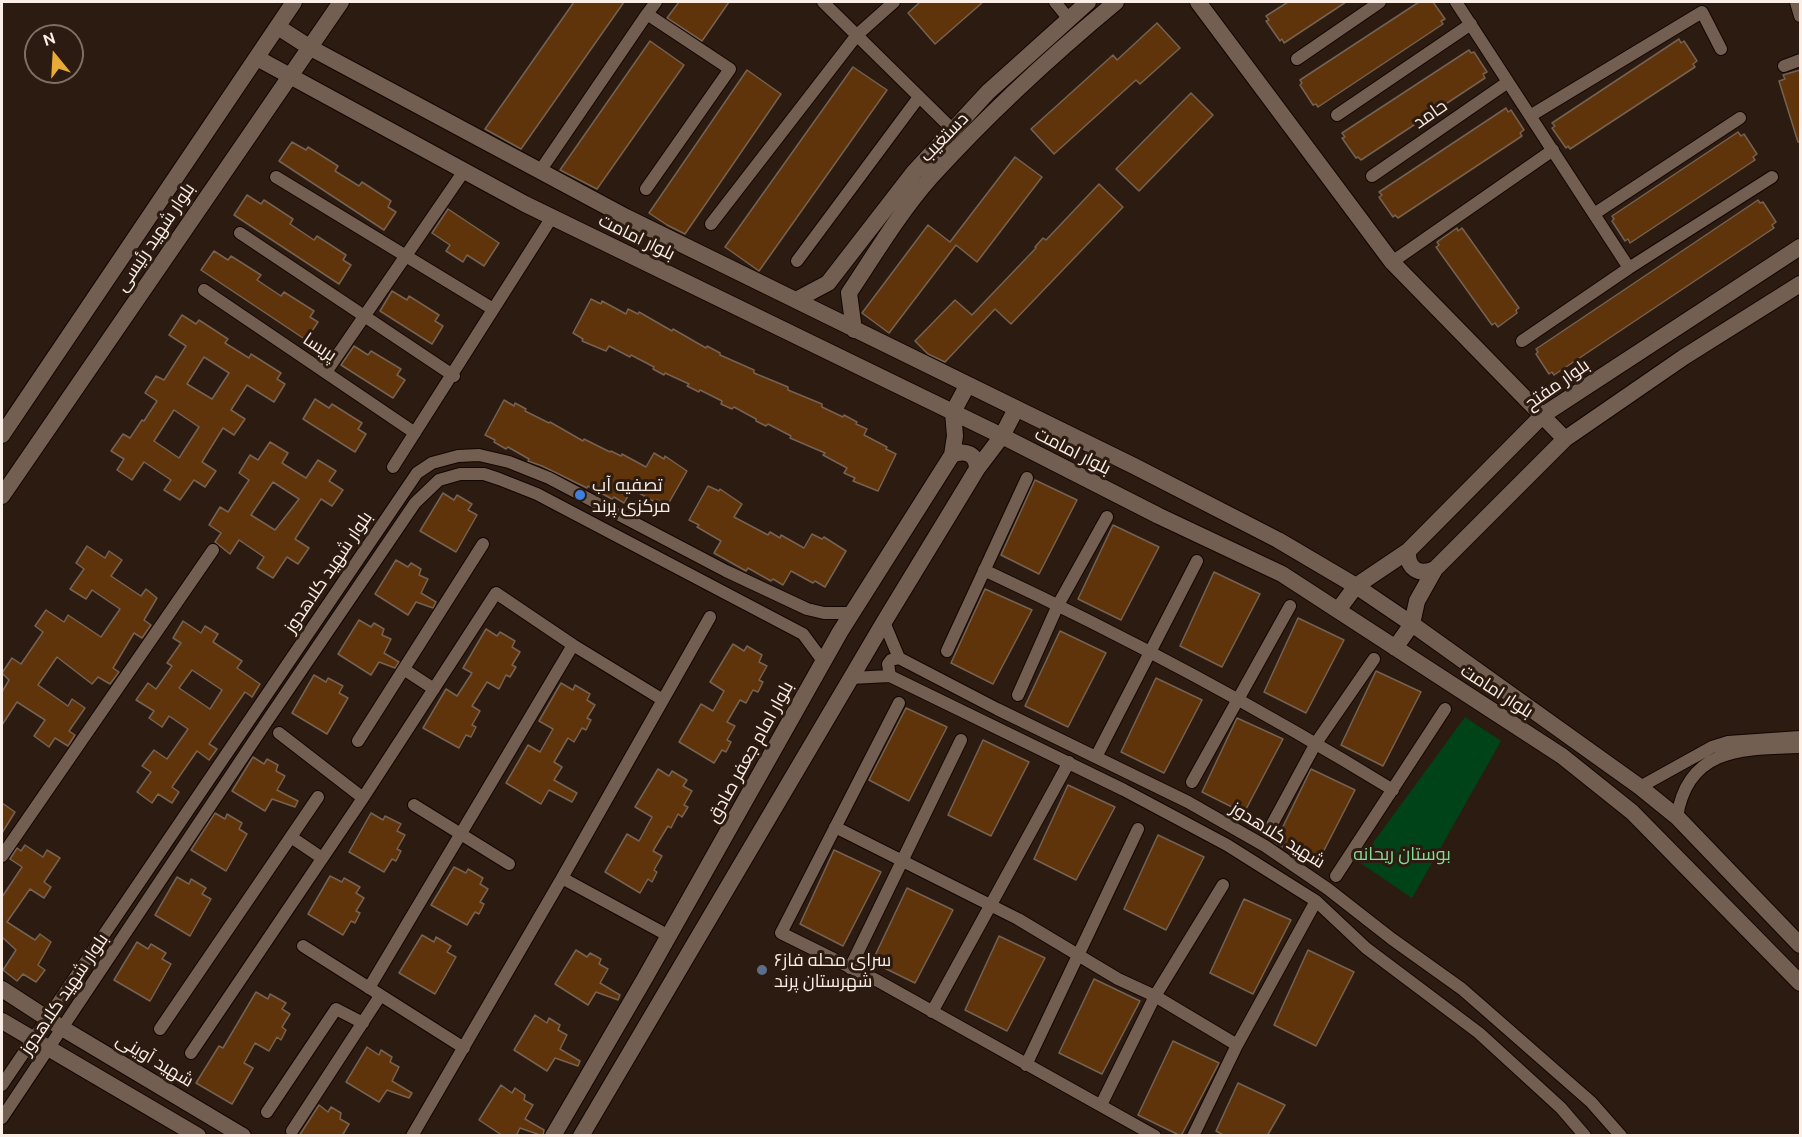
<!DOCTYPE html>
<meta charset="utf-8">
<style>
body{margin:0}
#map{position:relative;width:1802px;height:1137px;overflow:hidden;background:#2c1b10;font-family:Ubuntu,sans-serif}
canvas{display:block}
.frame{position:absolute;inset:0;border:3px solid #faeee6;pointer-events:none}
.north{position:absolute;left:24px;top:24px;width:60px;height:60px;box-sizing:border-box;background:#2c1b10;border:2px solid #7e6f66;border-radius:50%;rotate:342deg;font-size:16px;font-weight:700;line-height:24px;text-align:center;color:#faeee6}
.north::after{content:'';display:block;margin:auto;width:21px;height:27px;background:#e8ab37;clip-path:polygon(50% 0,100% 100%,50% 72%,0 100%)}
</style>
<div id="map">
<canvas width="1802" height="1137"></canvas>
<div class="frame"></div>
<div class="north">N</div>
</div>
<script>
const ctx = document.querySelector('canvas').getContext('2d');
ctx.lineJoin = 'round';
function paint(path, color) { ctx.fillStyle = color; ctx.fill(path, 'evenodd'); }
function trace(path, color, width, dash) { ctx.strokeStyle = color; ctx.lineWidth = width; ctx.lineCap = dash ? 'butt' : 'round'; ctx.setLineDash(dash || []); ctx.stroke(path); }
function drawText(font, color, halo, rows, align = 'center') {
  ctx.font = font + ' Ubuntu,Cairo,sans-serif'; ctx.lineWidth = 6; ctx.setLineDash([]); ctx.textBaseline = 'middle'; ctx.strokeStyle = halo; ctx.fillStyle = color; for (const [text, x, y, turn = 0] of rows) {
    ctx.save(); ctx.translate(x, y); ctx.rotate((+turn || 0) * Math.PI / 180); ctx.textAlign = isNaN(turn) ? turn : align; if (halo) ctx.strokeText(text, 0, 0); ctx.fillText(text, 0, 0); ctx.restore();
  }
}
paint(new Path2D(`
 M1465,717L1501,741L1412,898L1359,862Z`), '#004318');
const building = new Path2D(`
 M574,2H624L521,149L485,129Z
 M679,2H729L702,41L667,18Z
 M920,2H983L935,44L908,13Z
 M1288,2H1346L1284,43L1282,39L1280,41L1266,21L1269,20L1266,16Z
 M1419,2H1433L1445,19L1441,21L1443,24L1318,107L1316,104L1313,105L1300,85L1302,83L1300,80Z
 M1157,23L1180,48L1140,84L1136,80L1054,154L1031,129L1113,55L1117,60Z
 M1679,39L1681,43L1684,41L1697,61L1693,64L1695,67L1570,149L1568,146L1566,148L1552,128L1555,126L1552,123Z
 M650,41L684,65L597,189L560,170Z
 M1469,50L1471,53L1474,52L1487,72L1483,74L1485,78L1361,160L1358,157L1356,158L1342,138L1345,137L1342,133Z
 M853,67L887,90L759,271L725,247Z
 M747,70L781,94L685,234L667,225L649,213Z
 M1800,70V142H1798L1779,81L1785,79L1783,75Z
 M1191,93L1213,115L1139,191L1116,169Z
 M1506,108L1508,112L1511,110L1524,130L1520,133L1522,136L1398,218L1395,215L1393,217L1379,197L1382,195L1379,192Z
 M1738,132L1741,136L1744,134L1757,154L1753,157L1755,160L1630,243L1628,239L1625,241L1612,221L1614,219L1612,216Z
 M292,142L306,150L308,147L338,166L335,171L359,186L362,182L391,201L388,207L396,212L384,230L279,161Z
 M1015,157L1042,177L977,262L956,245L889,333L862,313L928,225L950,242Z
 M1099,184L1123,207L1011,324L995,309L945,362L928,354L915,341L955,300L972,315L1036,248L1035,247L1043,238L1046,240Z
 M247,195L261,204L264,200L293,219L290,224L314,240L317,236L346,255L343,260L351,265L339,284L234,215Z
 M1758,200L1760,203L1763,202L1776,222L1772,225L1774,228L1554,375L1552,372L1549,374L1536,354L1538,352L1536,349Z
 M448,209L499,243L484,266L467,255L463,262L446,251L450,245L432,233Z
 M1457,228L1458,231L1462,228L1519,308L1516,310L1517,313L1498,327L1495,323L1492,325L1436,247L1439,245L1437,242Z
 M214,251L228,260L231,256L261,275L257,280L281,296L284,292L314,311L310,317L318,322L306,340L201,270Z
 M392,291L407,300L409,296L439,315L435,321L443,326L432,344L380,311Z
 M591,299L601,304L602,301L626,314L628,309L638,314L639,312L672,331L673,329L706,348L707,346L720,353V355L754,370V373L788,387V390L822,404V407L843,417L844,415L857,422L856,424L867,429L864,435L887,447L886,449L896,454L878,491L853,481L855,478L844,473L847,468L823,455L825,453L790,438L791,436L768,424L766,426L756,421V419L734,407L732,409L721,404L722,401L700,390L699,392L687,386L689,384L665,373L664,375L653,369L654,367L631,355L630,357L609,346L606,351L582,341L583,339L573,333Z
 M182,315L196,324L199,320L228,339L225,343L249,358L251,354L281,373L277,379L285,384L274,402L247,385L231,410L245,419L234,435L223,428L202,462L216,471L205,487L194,480L180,500L164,490L171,480L144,462L132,480L117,470L124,459L111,451L123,434L130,438L142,420L144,421L157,401L145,393L156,376L164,380L186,346L169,335ZM204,357L229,373L212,399L187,384ZM174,410L199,427L179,458L154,441Z
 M354,346L368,355L371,351L401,369L397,375L405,380L393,398L341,365Z
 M315,399L329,408L332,404L362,423L358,429L366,434L355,452L303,419Z
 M504,400L514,406L515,403L526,409L525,411L549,423L550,422L583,441L584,439L610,452L611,451L621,456L622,454L646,467L654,453L664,459L665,456L687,471L667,506L657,500L655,502L632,489L624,503L614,497L612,499L588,486L587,488L542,466L528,461L529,459L508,447L506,449L494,442L495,440L485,435Z
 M270,442L288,453L282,463L306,478L318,460L336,471L329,481L343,490L332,506L321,499L295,539L309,548L298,564L287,557L273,578L257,568L264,557L239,540L230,554L215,542L221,533L209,525L220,507L228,512L249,480L239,473L250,455L258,460ZM273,482L299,499L275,530L251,515Z
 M1035,480L1077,500L1039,574L1001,555Z
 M708,486L719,491L720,489L742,504L734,517L768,535L770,532L780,538L781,535L804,548L812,534L822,539L824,537L846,551L825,587L815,581L813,583L791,571L783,585L773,579L771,581L748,568L746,571L714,553L721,541L697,527L699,525L689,520Z
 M443,493L454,500L457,495L472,504L468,510L477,515L456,552L420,531Z
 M1113,525L1159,547L1121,620L1078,599Z
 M87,546L105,558L109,551L122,560L111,576L141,596L146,589L157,598L144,620L151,625L142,638L134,633L113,668L119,672L110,684L98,677L92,684L57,657L38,685L68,706L72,699L85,708L69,731L75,735L68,746L55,738L49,747L34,736L45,720L17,702L2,725V692L9,680L2,673L12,658L21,664L43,632L35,626L46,610L64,622L68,615L101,637L120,609L92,590L86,599L70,589L84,569L76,563Z
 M396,560L408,567L411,563L421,569L419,575L428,579L421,593L436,602L433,608L416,602L408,615L375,594Z
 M1214,572L1260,594L1222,667L1180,646Z
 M985,589L1032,610L993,684L951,663Z
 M1298,618L1344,640L1306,713L1264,692Z
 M359,620L371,627L374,623L384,629L382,635L391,639L384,653L399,662L395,668L379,662L371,675L338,654Z
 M183,621L201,633L205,626L218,634L213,642L242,661L237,668L260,684L252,697L245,692L209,744L217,749L209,760L197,751L172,787L179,792L172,803L158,794L152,803L137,792L151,772L142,766L154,750L167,759L188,729L169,716L162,727L149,718L154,711L136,700L148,683L156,689L172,666L167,663L181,643L173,638ZM192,670L222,690L210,709L179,688Z
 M486,629L497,636L500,632L515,641L512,647L520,652L512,665L516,667L510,677L506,675L499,689L487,682L472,706L480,711L472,725L476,727L471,737L466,735L459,748L423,728L446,689L457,696L472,673L463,668Z
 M1060,631L1106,653L1068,727L1025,706Z
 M733,644L744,651L747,646L762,655L759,662L767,666L759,680L763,682L758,692L753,690L746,703L740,700L727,722L735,726L727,740L731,742L726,752L722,750L714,763L679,742L701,704L713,711L724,691L710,682Z
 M1376,671L1421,692L1383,766L1341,745Z
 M314,675L326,682L328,678L343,686L339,693L348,698L327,734L292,713Z
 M1156,678L1202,700L1164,773L1121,752Z
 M561,683L573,690L575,685L590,694L587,700L595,705L587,718L591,720L586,730L582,728L574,742L568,738L554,762L562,767L554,780L577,793L572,802L549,790L541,804L506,783L528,745L540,752L553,729L539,721Z
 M906,708L947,727L909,801L869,780Z
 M1237,718L1283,739L1244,813L1202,792Z
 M983,740L1029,762L991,836L948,815Z
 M253,757L264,764L267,759L278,765L276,771L285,776L277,790L298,801L295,807L272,799L265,811L232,791Z
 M658,769L669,776L672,771L687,780L683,786L692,791L684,805L688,807L682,817L678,814L671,828L668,826L653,851L662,856L654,870L657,872L652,882L648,879L640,893L605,872L627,834L639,841L652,817L635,807Z
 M1311,769L1355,790L1317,864L1275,843Z
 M1068,785L1115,807L1076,880L1034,859Z
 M2,803L15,812L2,833Z
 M215,813L225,819L227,814L242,823L239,829L247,834L226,871L191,850Z
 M371,813L383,820L385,816L401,824L397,831L405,835L397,849L401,851L396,861L392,859L384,872L349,852Z
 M1158,835L1204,857L1166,930L1124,909Z
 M25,845L43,857L47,850L60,858L44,882L51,887L44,898L30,889L7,922L35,940L40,934L51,942L38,965L45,970L36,982L23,974L17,981L3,970L16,950L2,937V897L22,867L10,859L17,848L21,851Z
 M834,850L881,872L843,946L800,924Z
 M454,867L466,873L468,869L483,878L480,884L488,889L480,902L484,904L479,914L475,912L467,925L431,905Z
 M330,876L342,882L344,878L360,887L356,893L364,898L356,911L360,913L355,923L351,921L343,935L308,914Z
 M177,877L189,884L191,879L206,888L202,894L211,899L190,936L155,915Z
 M907,888L953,910L915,983L872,962Z
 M1244,899L1291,920L1253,994L1210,973Z
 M422,935L434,942L436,937L451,946L447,952L456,957L435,994L399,973Z
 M999,936L1045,958L1007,1031L965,1010Z
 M137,942L148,949L151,944L166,953L162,959L171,964L150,1001L114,980Z
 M576,950L587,957L590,953L601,959L599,964L608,969L600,983L620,995L618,1000L596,992L588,1005L555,984Z
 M1308,950L1354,972L1316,1046L1274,1025Z
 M1094,979L1140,1001L1102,1074L1059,1053Z
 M256,992L268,999L270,994L286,1003L282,1009L290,1014L282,1027L286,1030L281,1040L277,1037L269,1051L255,1043L244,1063L253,1068L232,1104L196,1083L219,1046L223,1048Z
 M535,1015L547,1023L549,1018L560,1025L558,1030L567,1035L560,1049L580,1061L578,1066L555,1058L547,1071L514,1050Z
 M1173,1041L1219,1063L1181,1136L1138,1115Z
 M367,1047L379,1055L381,1050L392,1057L390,1062L399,1067L392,1081L412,1093L409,1098L387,1090L379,1102L346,1082Z
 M1238,1083L1285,1105L1267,1136H1225L1216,1131Z
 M501,1085L512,1093L515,1088L525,1095L524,1100L533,1105L525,1119L544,1130L543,1136L520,1128L516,1136H503L479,1120Z
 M319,1105L328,1112L331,1107L341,1113L340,1119L349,1124L342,1136H299Z`);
paint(building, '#60340b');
trace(building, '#756253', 1.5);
const street = new Path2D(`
 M823,2L953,130
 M1055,2L1068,18
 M1456,2L1629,268
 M1796,2L1800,16
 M1297,59L1380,2
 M1784,66L1800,60
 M1337,115L1471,24
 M1530,116L1702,12L1721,49
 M540,171L647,14
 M1372,176L1508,82
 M276,177L493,309
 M646,189L730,69L647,14L656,2
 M1594,214L1740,118
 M711,224L857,35L894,2
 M240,233L454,376
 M797,261L919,97
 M1392,262L1553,150
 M204,290L415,433
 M1522,341L1629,268L1772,177
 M326,372L464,171
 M393,467L552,217
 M984,570C1125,636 1261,709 1393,790
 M884,622L899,658L997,709L1188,802L1265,846L1328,889L1392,939L1462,989L1591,1102L1621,1136
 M947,651L1027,478
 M405,670L434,689
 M890,676L888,664L891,660L899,658
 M851,678L890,676L1124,790L1227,845L1316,901L1366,948L1479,1033L1561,1108L1585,1136
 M1018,695L1058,605L1107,517
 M899,703L781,933L878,981L1155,1136
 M279,733L363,798
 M358,741L483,544
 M1096,757L1197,561
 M1192,782L1290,606
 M1640,787L1712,747L1728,742L1800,737
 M414,805L509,864
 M1677,817C1688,747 1743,749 1800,747
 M835,827L1018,919L1118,979L1155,996L1237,1045
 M1269,830L1316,743L1374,659
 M291,837L322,858
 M2,856L213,550
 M1336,876L1445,709
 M669,936L562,878L710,617
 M303,946L464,1048
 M850,968L961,740
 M369,988L573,645
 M932,1012L1069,762
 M160,1029L318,797
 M191,1053L363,798L496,593L573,645L663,700
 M1026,1065L1138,829
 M2,1085L417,473L432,463L458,456L479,455L509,462L549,478L726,571L807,609L824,613H852
 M1101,1105L1155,996L1223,885
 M267,1112L336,1009L363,1023
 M2,1118L265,724L415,503L439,480L460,474H484L499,479L537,494L803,634L823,661
 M292,1131L380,996
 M412,1136L562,878
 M1193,1136L1237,1045L1316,901`);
const secondary = new Path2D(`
 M1198,2L1392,262L1565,439
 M278,27L309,47L626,217L1134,466L1278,540L1356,586L1412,624L1640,787L1677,817L1800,945
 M257,58L525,204L1002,436L1159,516L1282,574L1562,756L1632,812L1800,983
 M796,300L828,283L914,172L988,92L1088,2
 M854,330L849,293C875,254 900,212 931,177C988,114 1051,56 1116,2
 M2,435L294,2
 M952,455C965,449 977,454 977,469
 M2,496L341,2
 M1408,551C1407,569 1419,576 1435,569
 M1338,610L1356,586L1408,551L1543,415L1800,247
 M1395,648L1412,624L1417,601L1435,569L1565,439L1684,357L1800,284
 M2,989L62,1028L243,1136
 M2,1021L198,1136
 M553,1136L645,978L840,632L952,455L955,436L953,412L967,386
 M581,1136L884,622L977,469L1002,436L1016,409`);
trace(street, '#130500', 14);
trace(secondary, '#130500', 18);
trace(street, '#735f52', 12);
trace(secondary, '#735f52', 16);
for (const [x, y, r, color] of [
 [580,495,6,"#3f7fe0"],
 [762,970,6,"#5c6f8a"]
]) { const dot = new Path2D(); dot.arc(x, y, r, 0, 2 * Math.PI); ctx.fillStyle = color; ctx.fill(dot); trace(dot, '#2c1b10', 2); }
drawText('18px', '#faeee6', '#2c1b10', [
 ["حامد",1430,114,-35],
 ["دستغیب",944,137,-46],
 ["بلوار شهید رئیسی",155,237,-56],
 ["بلوار امامت",637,237,26],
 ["پریسا",320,347,34],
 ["بلوار مفتح",1557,384,-35],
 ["بلوار امامت",1073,451,27],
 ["بلوار شهید کلاهدوز",328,572,-56],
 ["بلوار امامت",1497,691,33],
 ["بلوار امام جعفر صادق",750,752,-61],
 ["شهید کلاهدوز",1278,835,32],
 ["بلوار شهید کلاهدوز",64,994,-56],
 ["شهید آوینی",155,1060,31]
]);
drawText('18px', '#faeee6', '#2c1b10', [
 ["تصفیه آب",592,485],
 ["مرکزی پرند",592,506],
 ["سرای محله فاز۶",774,960],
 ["شهرستان پرند",774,981]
], 'left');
drawText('18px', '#84dd96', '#2c1b10', [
 ["بوستان ریحانه",1402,854]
]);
</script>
